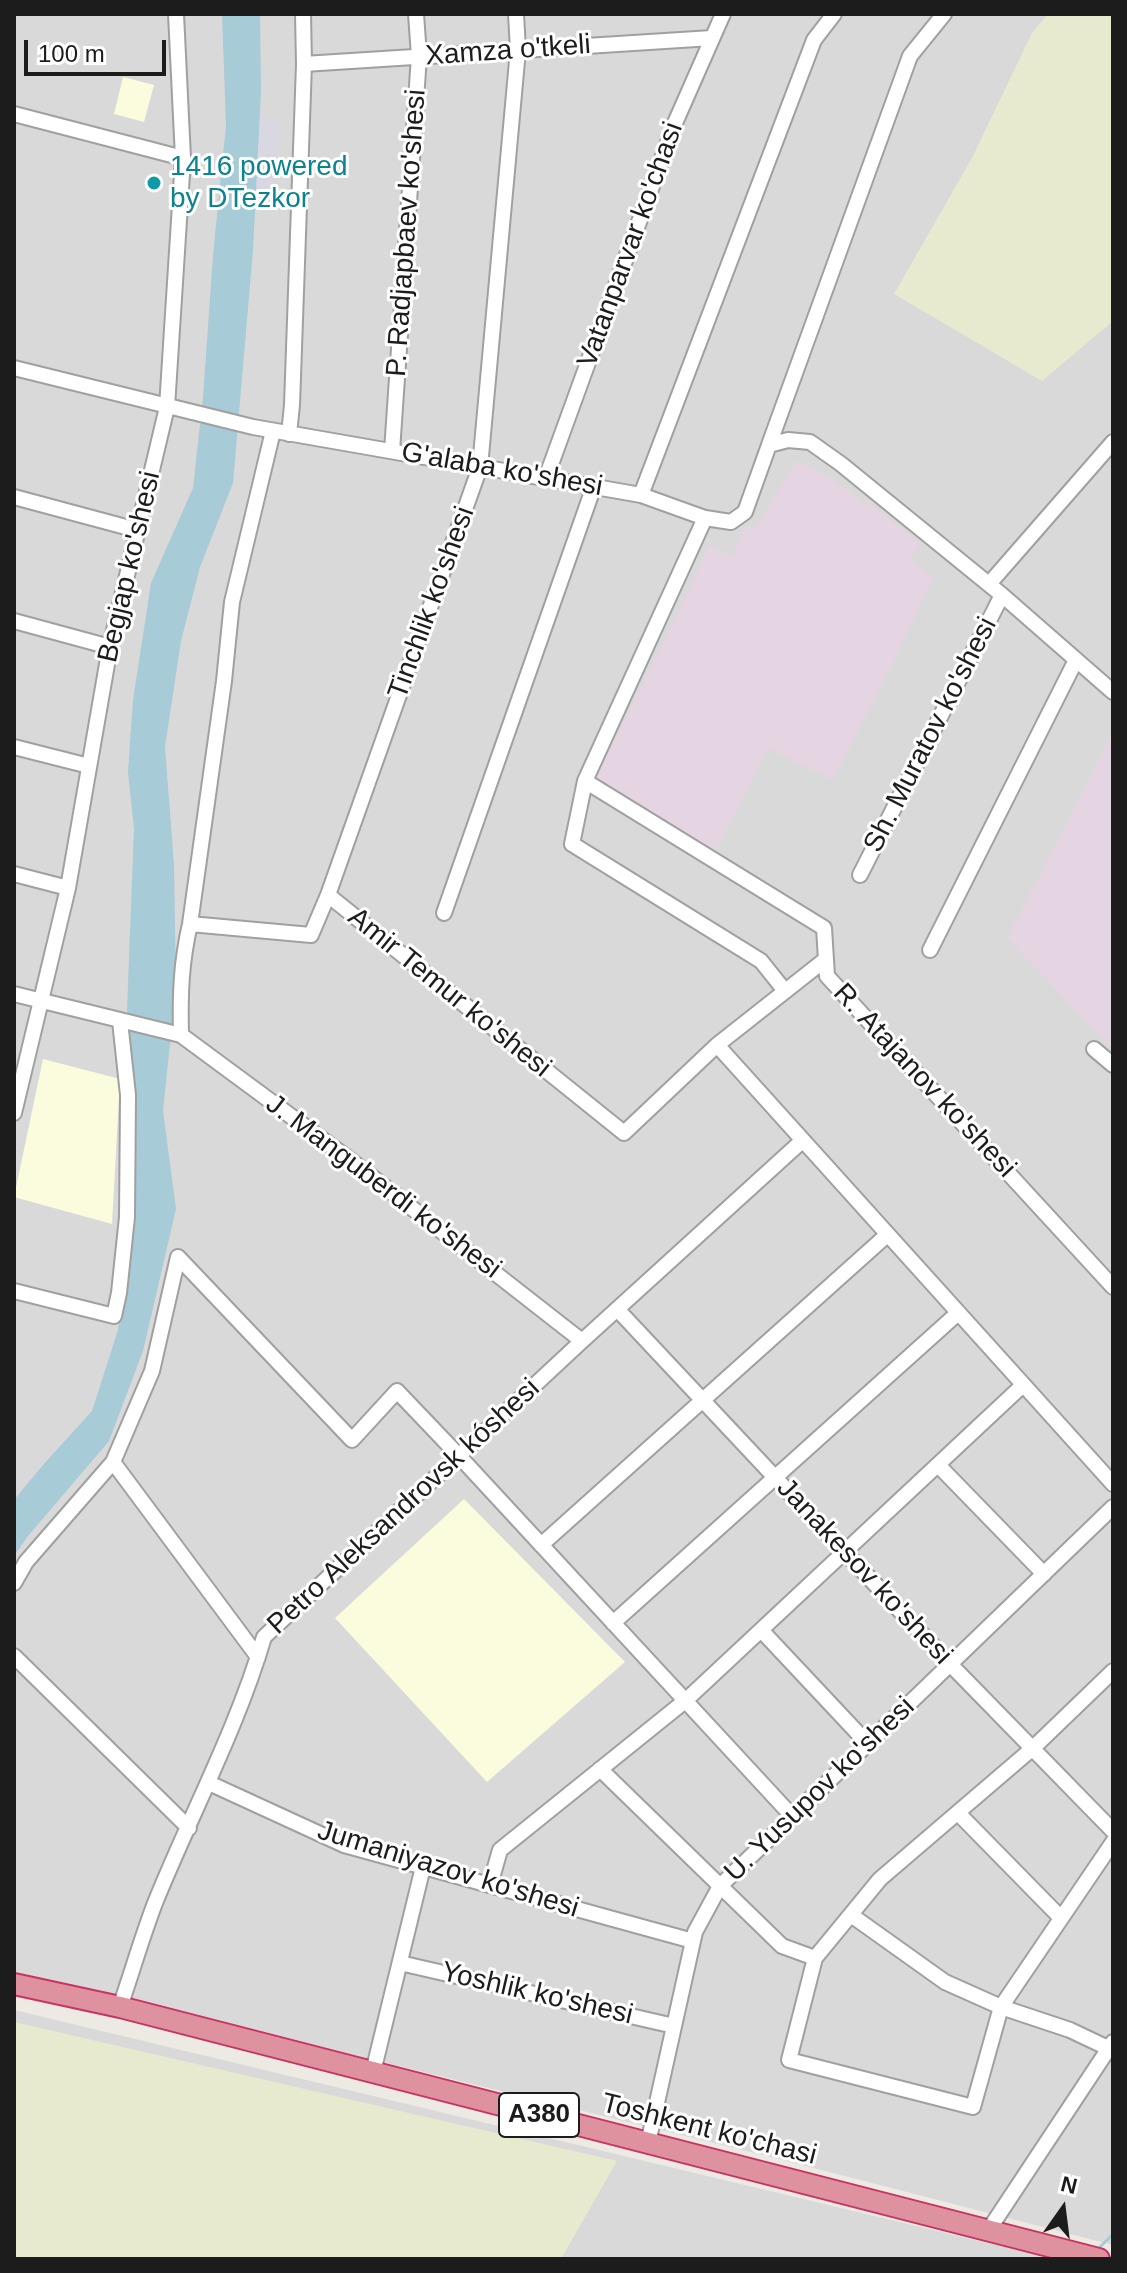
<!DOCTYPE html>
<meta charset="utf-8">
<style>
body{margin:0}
#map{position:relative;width:1127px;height:2273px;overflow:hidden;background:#edeae3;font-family:Arial,sans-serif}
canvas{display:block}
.frame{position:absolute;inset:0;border:16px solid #1c1c1c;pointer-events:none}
.north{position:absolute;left:1023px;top:2169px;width:80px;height:80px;-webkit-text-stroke:6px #fff;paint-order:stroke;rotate:14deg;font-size:22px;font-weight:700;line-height:32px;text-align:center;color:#1c1c1c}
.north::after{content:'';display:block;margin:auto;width:28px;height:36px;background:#1c1c1c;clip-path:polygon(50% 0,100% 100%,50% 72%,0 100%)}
.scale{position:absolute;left:24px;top:40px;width:142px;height:36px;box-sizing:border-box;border:4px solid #1c1c1c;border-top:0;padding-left:10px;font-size:24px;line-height:28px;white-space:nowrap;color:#1c1c1c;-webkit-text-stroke:6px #fff;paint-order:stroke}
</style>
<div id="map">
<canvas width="1127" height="2273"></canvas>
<div class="frame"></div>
<div class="north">N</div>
<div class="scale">100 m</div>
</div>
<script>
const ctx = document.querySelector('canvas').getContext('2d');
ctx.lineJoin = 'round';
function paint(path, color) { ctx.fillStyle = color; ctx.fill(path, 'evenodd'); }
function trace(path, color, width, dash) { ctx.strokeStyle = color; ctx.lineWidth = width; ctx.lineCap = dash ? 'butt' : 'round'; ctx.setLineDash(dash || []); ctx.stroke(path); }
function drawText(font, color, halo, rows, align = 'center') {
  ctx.font = font + ' Arial,sans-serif'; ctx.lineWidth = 6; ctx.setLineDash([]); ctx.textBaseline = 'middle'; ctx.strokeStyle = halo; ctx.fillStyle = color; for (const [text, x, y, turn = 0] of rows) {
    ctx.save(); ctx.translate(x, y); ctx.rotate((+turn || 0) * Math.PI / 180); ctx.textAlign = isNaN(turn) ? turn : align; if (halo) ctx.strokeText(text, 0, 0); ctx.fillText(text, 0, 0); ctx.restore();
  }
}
paint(new Path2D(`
 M14,14H1113V2245L763,2155L14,1972Z
 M14,2010L1054,2259H14Z`), '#dad9d9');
paint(new Path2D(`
 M797,460L837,482L865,505L868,501L921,544L909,560L935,578L927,590L896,657L833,780L768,748L715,852L594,778L606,758L678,613L709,547L732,556L745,526L756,528Z
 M1113,733V1049L1007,938Z`), '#e5d5e2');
paint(new Path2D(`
 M123,77L154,85L144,122L114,114Z
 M43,1059L120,1079L112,1224L14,1197Z
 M464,1499L625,1662L487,1782L335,1618Z`), '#fbfcdd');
paint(new Path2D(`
 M1048,14H1113V321L1042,381L894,294L972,158L1032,33Z
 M14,2022L617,2161L561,2259H14Z`), '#e8eacf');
paint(new Path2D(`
 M261,117L280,121L273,196L217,185L220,150L257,156Z`), '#d8d7e2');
paint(new Path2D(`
 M222,14H260L261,91L253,250L233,483L200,567L181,641L165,747L174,865L176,986L163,1111L176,1209L143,1351L109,1441L28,1536L14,1556V1500L43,1465L92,1411L118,1330L134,1205L131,1172L133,1097L127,1010L134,829L128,772L133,700L151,583L193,488L203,397L213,255L226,125Z`), '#a7cbd7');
trace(new Path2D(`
 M1097,2250L1113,2234`), '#a7cbd7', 3);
const minor = new Path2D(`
 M304,64L712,38
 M14,114L183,158
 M14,368L253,427L641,495L705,518L731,522L745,512L769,445L788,440L810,442L841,464L1002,595L1113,692
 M289,434L292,405L304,64L303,14
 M769,445L910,56L944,14
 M392,451L419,56L416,14
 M546,478L675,123L723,14
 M641,495L814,40L834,14
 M14,497L137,530
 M705,518L585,781L572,844L761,961L785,991
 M989,584L1113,442
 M14,621L110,647
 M14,747L89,766
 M585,781L824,928L827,976L1113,1287
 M14,874L68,888
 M860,875L1002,595
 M328,895L480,467L518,50L516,14
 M444,913L594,486
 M190,924L311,935L328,895L624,1133L717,1045L826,959
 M930,950L1076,660
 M14,994L181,1035L353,1162L582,1341
 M181,1035C180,995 181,963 190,924L224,681L232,602L273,431
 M717,1045L1113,1484
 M1094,1049L1113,1065
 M14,1113L68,888L110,647L167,407L183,158L176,14
 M178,1257L352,1440L397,1391L459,1456L792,1816
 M14,1291L114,1316L119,1293L127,1217L128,1095L120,1021
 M617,1309L950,1664L1113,1831
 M113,1462L258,1657
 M938,1465L1044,1574
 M541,1545L887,1235
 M14,1583L26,1562L113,1462L152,1371L178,1257
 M613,1623L958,1313
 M761,1630L868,1744
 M14,1656L189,1828
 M1113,1671L1033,1748L880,1879L815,1958L789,2060L973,2107L1001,2007L1113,1842
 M600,1769L782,1946L815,1958
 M209,1783L344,1845L693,1941
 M958,1813L1061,1918
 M490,1885L500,1850L685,1701L1023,1385
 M851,1915L945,1982L1001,2007L1070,2030L1108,2048
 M400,1963L674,2026
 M120,2007C132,1972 142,1937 155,1903C191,1814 237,1729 264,1637L582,1341L802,1141
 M373,2072L423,1867
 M648,2143L695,1932L720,1886L1113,1507
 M988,2231L1113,2042`);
const highway = new Path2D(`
 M14,1984L120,2007L1099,2259`);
trace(minor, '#a0a0a0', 18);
trace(highway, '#c83363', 24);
trace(minor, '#fff', 14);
trace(highway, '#de919e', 20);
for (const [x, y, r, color] of [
 [154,183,8,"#0f9aa8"]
]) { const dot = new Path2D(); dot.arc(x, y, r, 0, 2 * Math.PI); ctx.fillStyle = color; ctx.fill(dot); trace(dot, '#fff', 3); }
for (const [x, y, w] of [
 [539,2115,80]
]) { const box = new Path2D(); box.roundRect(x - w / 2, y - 22, w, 44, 6); ctx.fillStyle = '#fff'; ctx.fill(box); trace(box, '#1c1c1c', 2); }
drawText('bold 26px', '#1c1c1c', null, [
 ["A380",539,2115]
]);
drawText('28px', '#1c1c1c', '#fff', [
 ["Xamza o'tkeli",508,51,-4],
 ["P. Radjapbaev ko'shesi",407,233,-86],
 ["Vatanparvar ko'chasi",631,245,-70],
 ["G'alaba ko'shesi",502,470,10],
 ["Begjap ko'shesi",130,567,-77],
 ["Tinchlik ko'shesi",432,603,-70],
 ["Sh. Muratov ko'shesi",931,735,-63],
 ["Amir Temur ko'shesi",449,993,39],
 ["R. Atajanov ko'shesi",924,1081,47],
 ["J. Manguberdi ko'shesi",383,1187,37],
 ["Petro Aleksandrovsk kóshesi",404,1507,-43],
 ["Janakesov ko'shesi",864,1572,47],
 ["U. Yusupov ko'shesi",820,1790,-44],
 ["Jumaniyazov ko'shesi",448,1870,17],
 ["Yoshlik ko'shesi",537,1994,13],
 ["Toshkent ko'chasi",709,2130,14]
]);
drawText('28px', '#0d838f', '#fff', [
 ["1416 powered",170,167],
 ["by DTezkor",170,199]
], 'left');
</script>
